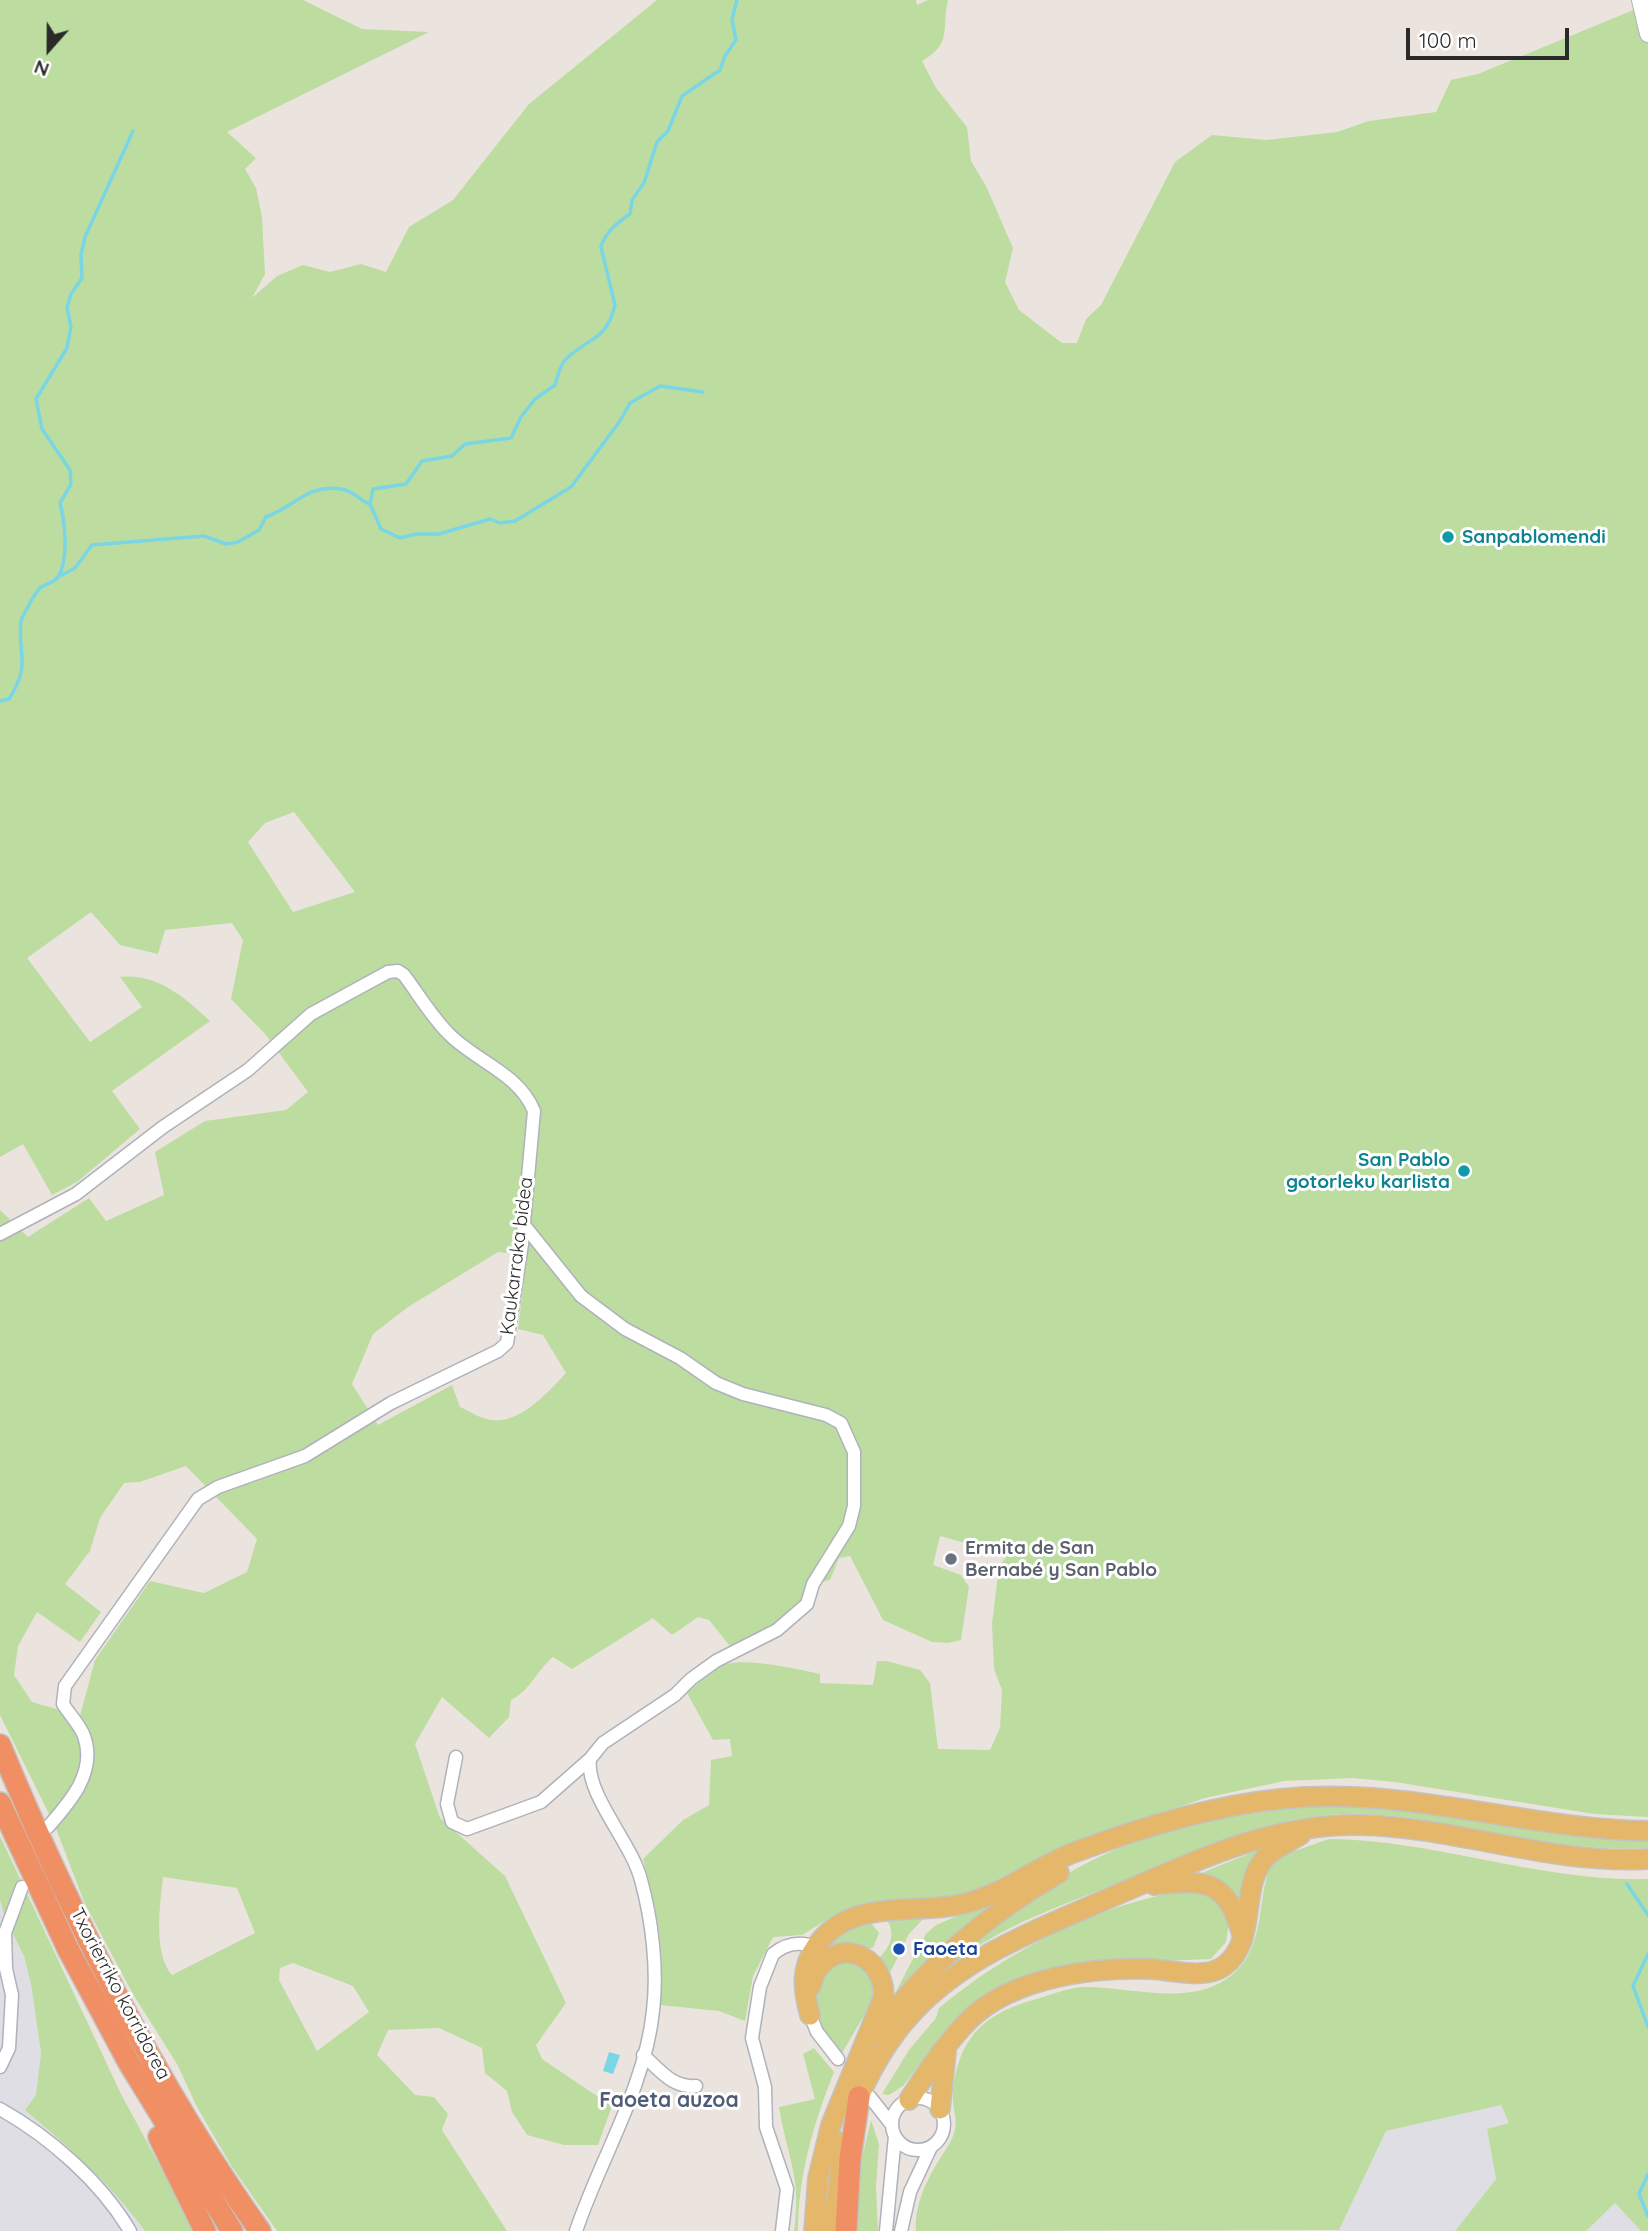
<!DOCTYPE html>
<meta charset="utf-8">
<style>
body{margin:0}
#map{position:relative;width:1648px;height:2231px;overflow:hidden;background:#ebe4de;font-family:Quicksand,sans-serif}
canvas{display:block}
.north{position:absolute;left:14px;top:14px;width:70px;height:70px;-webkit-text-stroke:5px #fff;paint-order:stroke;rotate:201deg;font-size:19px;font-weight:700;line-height:28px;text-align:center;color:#2a2a2a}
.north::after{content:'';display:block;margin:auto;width:24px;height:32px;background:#2a2a2a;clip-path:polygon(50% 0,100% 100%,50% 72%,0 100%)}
.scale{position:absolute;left:1406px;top:28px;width:163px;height:32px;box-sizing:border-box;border:4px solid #2a2a2a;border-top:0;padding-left:9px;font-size:21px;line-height:24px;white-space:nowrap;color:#2a2a2a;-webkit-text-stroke:5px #fff;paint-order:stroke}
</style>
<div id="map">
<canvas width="1648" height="2231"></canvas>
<div class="north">N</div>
<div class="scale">100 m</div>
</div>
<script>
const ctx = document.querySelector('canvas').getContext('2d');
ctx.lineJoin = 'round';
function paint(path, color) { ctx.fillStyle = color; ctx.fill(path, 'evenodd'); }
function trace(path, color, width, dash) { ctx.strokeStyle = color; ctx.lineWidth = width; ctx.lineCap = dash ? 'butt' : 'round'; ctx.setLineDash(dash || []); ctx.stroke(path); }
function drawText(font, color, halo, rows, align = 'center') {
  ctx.font = font + ' Quicksand,sans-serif'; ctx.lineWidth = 6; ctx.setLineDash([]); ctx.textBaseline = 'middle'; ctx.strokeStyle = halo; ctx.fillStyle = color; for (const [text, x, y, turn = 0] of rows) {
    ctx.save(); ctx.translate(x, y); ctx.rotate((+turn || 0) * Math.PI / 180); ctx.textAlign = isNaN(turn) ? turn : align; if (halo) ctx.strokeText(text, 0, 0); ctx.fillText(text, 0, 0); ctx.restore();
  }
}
paint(new Path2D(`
 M0,1900L5,1918L24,1956L31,1984L41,2053L36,2095L25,2110L82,2159L126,2204L145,2231H0Z
 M1501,2105L1509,2123L1487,2129L1496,2179L1455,2231H1333L1339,2230L1386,2131Z
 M1615,2203L1641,2231H1583Z`), '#dfdee4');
paint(new Path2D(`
 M0,0H303L362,29L429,32L227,132L256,158L245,169L256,188L262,217L265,274L252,298L277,276L303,265L330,272L361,264L386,272L409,227L453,200L529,104L657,0H916L917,5L928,0H948C941,30 953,43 922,61L936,88L967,127L971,161L986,186L1013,248L1005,282L1019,310L1062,343H1077L1086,319L1101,305L1175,162L1212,135L1266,140L1337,132L1369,121L1436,112L1451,80L1478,74L1648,4V1817L1594,1814L1395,1782L1353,1778L1284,1781L1205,1798L1061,1848L968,1894L861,1907L839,1912L802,1935L773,1937L753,1976L745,2021L719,2011L660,2005C667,1957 656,1905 643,1859L683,1820L709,1805L711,1760L732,1756L730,1739L713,1740L687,1693C698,1684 713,1668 727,1664C748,1658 798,1669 820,1674V1683L873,1685L877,1661H887L920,1670L930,1683L938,1749L990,1750L1000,1728L1002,1690L994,1669L992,1624L999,1566L1008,1555L940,1536L933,1565L961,1575L969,1587L961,1640L948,1643L932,1642L883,1620L850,1556L839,1558L830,1580L819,1583L773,1626L730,1646L709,1620L698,1617L672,1635L653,1618L572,1669L553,1657C537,1670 530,1691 511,1700L509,1717L489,1738L442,1697L415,1744L440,1818L505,1876L566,2003L536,2045L542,2059L612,2106L598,2145H564L527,2135L512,2112L507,2091L485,2073L482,2048L439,2028L388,2030L377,2055L415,2095L434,2097L448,2114L442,2130L507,2231H277L232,2167L197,2107L177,2064L133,1994L85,1904L55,1826L0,1715V1210L28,1237L89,1198L106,1221L164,1195L155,1152L205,1121L286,1110L308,1092L265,1034L231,999L243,940L232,923L165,930L158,954L120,945L91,912L27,958L90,1042L142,1007L120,977C157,973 184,997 210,1021L112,1091L140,1129L77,1182L52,1195L23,1144L0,1157ZM294,812L355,892L293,912L248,842L265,823ZM498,1252L527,1255L518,1329L543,1335L566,1373C547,1393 517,1428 486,1419C478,1417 469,1411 460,1407L452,1385L378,1425L352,1384L373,1334L408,1307ZM186,1466L257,1539L247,1572L204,1593L150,1581L95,1660L80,1716L32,1702L14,1675L18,1646L37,1612L80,1642L101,1612L65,1584L90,1551L100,1518L124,1483L140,1482ZM163,1877L237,1888L255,1933L172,1975C153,1954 160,1904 163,1877ZM293,1963L353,1986L369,2012L317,2051L279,1980L280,1968Z
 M1302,1806L1401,1808L1575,1836L1648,1840V1848C1552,1854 1460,1818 1365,1814C1276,1811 1198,1850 1118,1883C1073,1901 1024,1918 983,1943C964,1956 946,1971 928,1985C991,1920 1067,1863 1154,1835C1202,1820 1252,1813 1302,1806Z
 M0,1836L121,2094L195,2231H145C111,2184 69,2147 25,2110L36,2095L41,2053L31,1984L24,1956L5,1918L0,1900Z
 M1329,1839C1437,1840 1540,1882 1648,1879V2231H1641L1615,2203L1586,2231H1455L1496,2179L1487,2129L1509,2123L1501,2105L1386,2131L1339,2230L916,2231C914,2205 927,2179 941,2157C947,2147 953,2140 955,2129C957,2120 954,2112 953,2103C952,2087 955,2072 961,2056C976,2019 1007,2007 1043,1997C1058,1992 1074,1986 1089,1987C1139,1988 1202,2010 1240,1967C1264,1939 1258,1899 1270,1866L1280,1856Z
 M1258,1850L1246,1874L1243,1911L1229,1890L1199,1874Z
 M1187,1890L1218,1899L1230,1917L1226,1942L1211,1959L1085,1964L963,2015L944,2033L903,2086L889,2095L882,2094L909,2050L936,2018L939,2008C1009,1950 1096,1905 1187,1890Z
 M1011,1893L933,1956L893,1997L926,1934L936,1925Z
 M924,1918L909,1934L890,1973L880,1957C891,1946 896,1932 886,1919Z
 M863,1923L872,1924L879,1933L873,1948C856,1949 842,1941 825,1950L829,1939Z
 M851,1961C869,1969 876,1983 872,2002L842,2053C836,2045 826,2037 822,2028C807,2001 819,1962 851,1961Z
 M814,2048L834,2072C814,2122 798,2176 798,2231H794C802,2177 787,2157 779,2107L815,2099L803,2054Z
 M871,2120L879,2144L876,2187L878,2231H855L858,2174Z`), '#bcdd9f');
paint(new Path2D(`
 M609,2052L620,2055L613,2074L603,2071Z`), '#7ad5e4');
trace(new Path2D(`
 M370,504L381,529L400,538L416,534H439L490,519L500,523L515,521L571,487L620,421L630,403L660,386L703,392
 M58,577L75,568L92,545L204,536L226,544L238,542L259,530L266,517C296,506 306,484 341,489C353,490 360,501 370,504L373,489L406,484L422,461L452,456L465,444L511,438L521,417L535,399L555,385C558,376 559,366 566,359C587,338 607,341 615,305L601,247C605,232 618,222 630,214L632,200L644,183L657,142L668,131L682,96L720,70L725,56L736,40L732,19L737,0
 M0,701L9,699C32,663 17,654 21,621C22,617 36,591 40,588C45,584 54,583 58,577C69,560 65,522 60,503L71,484L70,470L42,429L36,399L67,348L71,327L67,307L71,294L82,278L81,255L85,237L133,131
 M1627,1884L1648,1915
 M1648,1954L1633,1986L1648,2027
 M1648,2174L1639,2194L1648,2216`), '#7ad5e4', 3.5);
const street = new Path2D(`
 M524,1225L581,1296L625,1329L680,1358L716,1383L743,1394L826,1415L841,1423L854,1452V1506L849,1526L813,1584L807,1604L777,1630L716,1661L691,1679L675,1695L603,1743L590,1759C585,1794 632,1843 641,1880C652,1920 658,1969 653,2011C645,2088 600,2159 576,2231
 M0,1234L76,1194L163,1127L248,1070L311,1014L388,972L398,971L404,975C419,995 433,1019 451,1036C478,1062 519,1074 534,1111L522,1244L507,1343L498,1351L391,1403L305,1456L218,1487L198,1499L65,1686L63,1704C69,1714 80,1725 84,1736C97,1772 70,1802 48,1827
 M456,1757L447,1804L452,1822L467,1829L541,1802L590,1759
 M810,2015L817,2032L838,2059
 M643,2055C660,2070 672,2088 696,2086
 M0,2067L9,2048L12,1995L6,1969L5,1933L22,1887
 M870,2097L892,2125
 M892 2124a26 26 0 1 1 52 0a26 26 0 1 1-52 0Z
 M0,2109C50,2137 101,2182 130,2231
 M782,2231L787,2189L766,2127L765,2087L752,2038L760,1987L773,1954C787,1943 800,1941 816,1947
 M886,2231L895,2136
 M901,2231L910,2192L931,2147`);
const secondary = new Path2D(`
 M1640,0L1648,34`);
const primary = new Path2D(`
 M1154,1885C1207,1879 1226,1880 1242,1934
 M811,1986C822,1937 882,1944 884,1996L831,2125L818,2178L814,2231
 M810,2015C803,1990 800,1968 817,1945C853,1895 920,1917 970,1902C1006,1892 1036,1868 1070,1854C1136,1829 1210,1806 1280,1799C1410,1786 1521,1829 1648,1831
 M876,2035C924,1968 988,1914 1059,1873
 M909,2100C926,2073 948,2041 970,2019C1014,1977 1093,1967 1151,1969C1173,1970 1205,1980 1224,1966C1258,1941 1239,1887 1265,1858C1274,1848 1289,1842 1300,1835
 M940,2109L946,2051
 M854,2110C867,2075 888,2038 914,2011C968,1954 1043,1927 1114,1896C1193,1862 1272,1823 1360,1825C1457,1827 1551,1865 1648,1859
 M832,2231L844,2142`);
const highway = new Path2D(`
 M0,1745C68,1910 157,2086 260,2231
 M0,1803L68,1949L129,2063L232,2231
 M159,2137L205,2231
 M846,2231L850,2159L859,2097`);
trace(street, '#aeb2ba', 15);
trace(secondary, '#aeb2ba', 18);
trace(primary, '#c3c3c3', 22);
trace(highway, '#c3c3c3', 24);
trace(street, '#fff', 12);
trace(secondary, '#fff', 16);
trace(primary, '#e4b76a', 19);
trace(highway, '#f08e64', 21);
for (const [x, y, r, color] of [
 [1448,537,7,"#0f9aa8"],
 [1464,1171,7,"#0f9aa8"],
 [951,1559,7,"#6b7280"],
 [899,1949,7,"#1a4fb4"]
]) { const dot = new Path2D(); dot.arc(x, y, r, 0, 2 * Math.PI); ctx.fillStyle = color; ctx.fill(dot); trace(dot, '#fff', 2.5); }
drawText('bold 19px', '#0d838f', '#fff', [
 ["Sanpablomendi",1462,537],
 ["San Pablo",1450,1160,"right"],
 ["gotorleku karlista",1450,1182,"right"]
], 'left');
drawText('19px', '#2a2a2a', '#fff', [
 ["Kaukarraka bidea",517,1256,-83],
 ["Txorierriko korridorea",120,1994,62]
]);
drawText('bold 19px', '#5b616d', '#fff', [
 ["Ermita de San",965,1548],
 ["Bernabé y San Pablo",965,1570]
], 'left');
drawText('bold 19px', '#164399', '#fff', [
 ["Faoeta",913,1949]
], 'left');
drawText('bold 21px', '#4f5b77', '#fff', [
 ["Faoeta auzoa",669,2101]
]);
</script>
